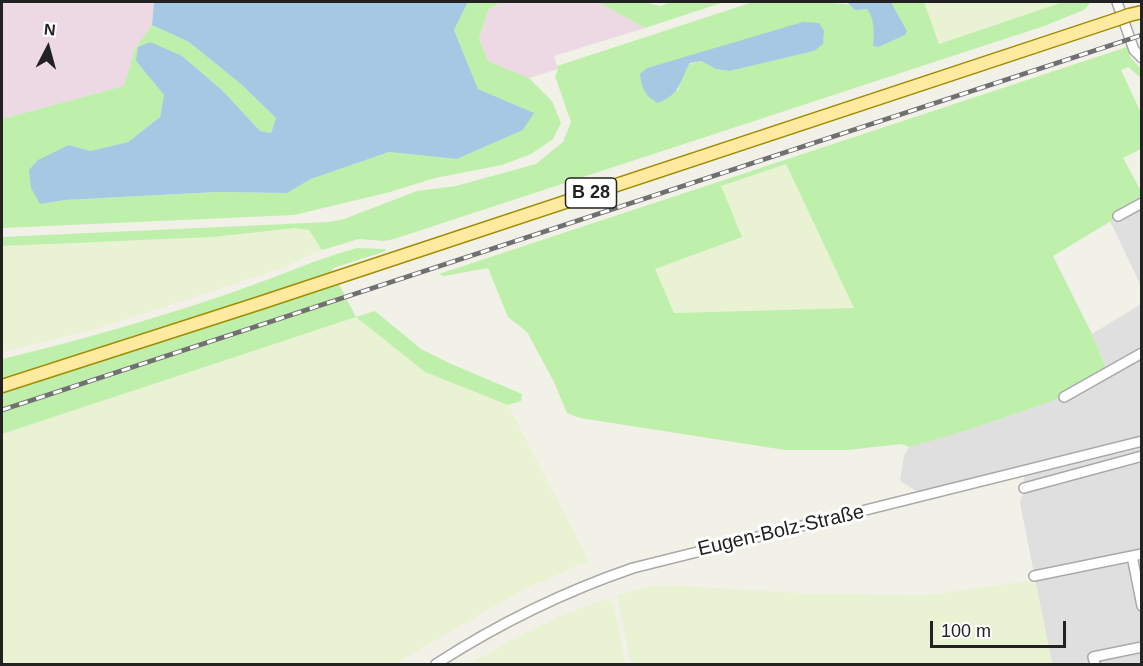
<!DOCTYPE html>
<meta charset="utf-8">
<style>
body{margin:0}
#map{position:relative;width:1143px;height:666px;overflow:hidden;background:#f2f1e8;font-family:Arial,sans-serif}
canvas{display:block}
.frame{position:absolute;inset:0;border:3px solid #222;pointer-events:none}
.north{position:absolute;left:18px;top:18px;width:60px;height:60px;-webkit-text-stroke:4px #fff;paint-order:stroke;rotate:6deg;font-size:16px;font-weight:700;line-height:24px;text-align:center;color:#222}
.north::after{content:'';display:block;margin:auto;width:21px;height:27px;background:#222;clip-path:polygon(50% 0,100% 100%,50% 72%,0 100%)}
.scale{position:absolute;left:930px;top:621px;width:136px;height:27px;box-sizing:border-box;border:3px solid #222;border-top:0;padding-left:8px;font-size:18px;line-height:21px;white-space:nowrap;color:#222;-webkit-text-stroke:4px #fff;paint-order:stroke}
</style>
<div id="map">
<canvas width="1143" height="666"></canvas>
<div class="frame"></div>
<div class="north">N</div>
<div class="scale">100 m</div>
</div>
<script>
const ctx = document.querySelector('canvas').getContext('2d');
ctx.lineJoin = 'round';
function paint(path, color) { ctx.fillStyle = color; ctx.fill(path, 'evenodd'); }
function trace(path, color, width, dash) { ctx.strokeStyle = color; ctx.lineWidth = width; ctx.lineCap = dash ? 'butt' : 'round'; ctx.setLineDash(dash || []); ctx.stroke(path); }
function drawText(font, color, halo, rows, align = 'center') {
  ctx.font = font + ' Arial,sans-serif'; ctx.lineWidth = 6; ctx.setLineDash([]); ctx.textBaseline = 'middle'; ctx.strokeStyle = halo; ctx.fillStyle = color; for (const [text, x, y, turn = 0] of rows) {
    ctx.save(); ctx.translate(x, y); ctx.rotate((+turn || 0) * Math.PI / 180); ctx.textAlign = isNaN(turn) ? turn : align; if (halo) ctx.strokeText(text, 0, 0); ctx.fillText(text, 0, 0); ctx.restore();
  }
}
paint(new Path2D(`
 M1141,203V286L1110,221Z
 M1141,304V664H1052L1020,503L1024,488V472L925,496L900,481L904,456L909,447L916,444L965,431L1064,397L1107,371L1092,334Z`), '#e0dfdf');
paint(new Path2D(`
 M2,2H154L152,25L135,49L125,86L2,119Z
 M501,2H598L645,28L554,56L558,69L529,78L488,61L479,39L488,10Z`), '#ecd9e4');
paint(new Path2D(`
 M924,2H1063L938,44Z
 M786,164L855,308L674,313L655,269L742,237L720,186Z
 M295,228L309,230L322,250L276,270L99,328L2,352V246L213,237Z
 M356,317L425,372L508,405L589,561L526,588L394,664H2V434Z
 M1035,580L1052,664H631L617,595L651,586L666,585L813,594L928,595Z
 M605,599L611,601L614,606L625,664H474L473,662L519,636L558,617Z`), '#e9f2d2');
paint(new Path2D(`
 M468,2H501L488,10L479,39L488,61L529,78L552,101L561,123L553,139L531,154L502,165L435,178L390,192L294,215L2,228V119L124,86L135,49L152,25L189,42L242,85L276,118L271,133L260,131L223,91L182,56L136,61L164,95L160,117L128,142L90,151L69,145L40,204L65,200L217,192L287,193L311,179L389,152L457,159L523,130L533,113L478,89L454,30Z
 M598,2H645L660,6L672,2H724L645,28Z
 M753,2C777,2 853,0 868,10C876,16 874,37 873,46L907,31L891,2H924L939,44L1063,2H1091L1084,10L1044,26L394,239L384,241L359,239L322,250L309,230L295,228L213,237L2,246V237L329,222L344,219L417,191L456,186L536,164L563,142L571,122L555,76L558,70L557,66ZM711,50L814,51L728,71L716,69L701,61L690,64L682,76L678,91L647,68Z
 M1127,47L1131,58L1141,69V78L1128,67L1121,70L1141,113V149L1123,158L1141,191V203L1053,256L1092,334L1107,371L1064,397L965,431L909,447L902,444L847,450H785L580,418L567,413L554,382L527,332L508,317L488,268L444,276L439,274ZM786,164L854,308L674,313L655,269L742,237L721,186Z
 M357,248L385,249L386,251L333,268L332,271L356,317L375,311L421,349L449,363L522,394L521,401L508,405L425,372L356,317L2,434V359C81,340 159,318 236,291C277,277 316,259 357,248Z`), '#beefab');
paint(new Path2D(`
 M154,2H468L454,30L478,89L534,113L523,130L457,159L389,152L311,179L287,193L217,192L65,200L40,204L31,188L29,170L38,160L69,145L90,151L128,142L160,117L164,95L136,61L138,47L150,42L182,56L223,91L260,131L271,133L276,118L242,85L189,42L152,25Z
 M847,2H891L907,31L905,35L878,47L873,46C874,34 875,18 867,9L855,10Z
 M803,22L819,23L824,31L823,44L814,51L729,71L716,69L701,61L690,63C678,83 682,93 658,103C645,96 642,89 640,74L647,68Z`), '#a5c8e3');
const minor = new Path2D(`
 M1117,2L1134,50L1142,58
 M1118,216L1142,203
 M1064,397L1142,353
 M1024,488L1142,456
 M1132,556L1142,606
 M1034,576L1142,554
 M436,664C498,624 563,592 633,568L1142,441
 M1095,664L1093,657L1142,647`);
const major = new Path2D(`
 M1129,15L1142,12
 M2,386L260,303L1115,20`);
trace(minor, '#a9a9a9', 12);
trace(major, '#9f8c00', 15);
trace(minor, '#fff', 9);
trace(major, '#ffeaa0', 12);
const rail = new Path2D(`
 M2,410L1142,35`);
trace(rail, '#707070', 5);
trace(rail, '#fff', 3, [9]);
const majorBridge = new Path2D(`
 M1115,20L1129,15`);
trace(majorBridge, '#9f8c00', 15, []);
trace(majorBridge, '#ffeaa0', 12);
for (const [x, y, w] of [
 [591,193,51]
]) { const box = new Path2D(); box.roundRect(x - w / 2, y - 15, w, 30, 4.5); ctx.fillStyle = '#fff'; ctx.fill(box); trace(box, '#222', 1.5); }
drawText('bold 18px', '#222', null, [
 ["B 28",591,193]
]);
drawText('20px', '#222', '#fff', [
 ["Eugen-Bolz-Straße",781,531,-13]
]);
</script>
